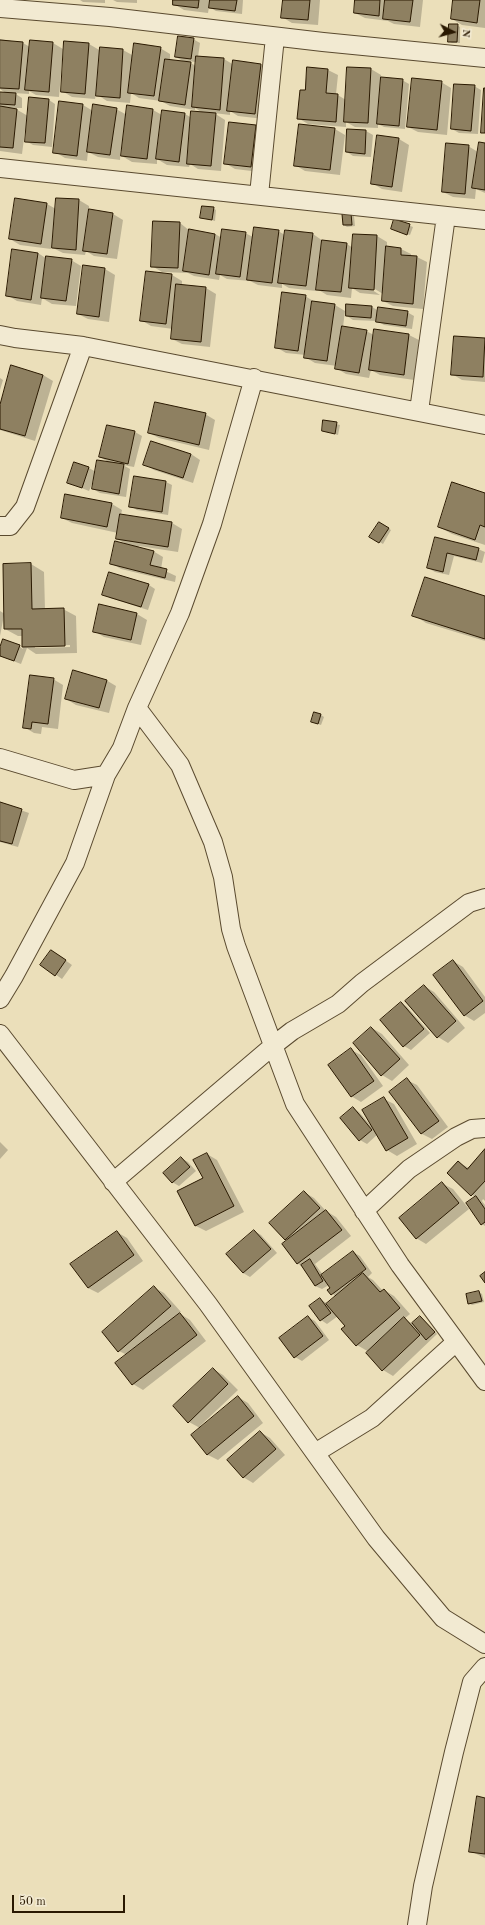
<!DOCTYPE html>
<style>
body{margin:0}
#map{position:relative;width:485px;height:1925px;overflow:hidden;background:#ebdfba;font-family:"Old Standard TT",serif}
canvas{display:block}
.north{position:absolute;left:433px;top:12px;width:40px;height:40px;-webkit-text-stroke:3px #f2ead2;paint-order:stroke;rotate:96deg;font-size:11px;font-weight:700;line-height:16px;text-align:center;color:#2a1901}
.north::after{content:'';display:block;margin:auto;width:14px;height:18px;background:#2a1901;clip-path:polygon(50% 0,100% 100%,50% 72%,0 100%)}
.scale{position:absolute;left:12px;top:1895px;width:113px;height:18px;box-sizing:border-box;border:2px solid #2a1901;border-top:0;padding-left:5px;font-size:12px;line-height:14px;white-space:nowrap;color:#2a1901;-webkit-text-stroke:3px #f2ead2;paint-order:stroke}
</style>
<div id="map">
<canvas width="485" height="1925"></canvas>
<div class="north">N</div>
<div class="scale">50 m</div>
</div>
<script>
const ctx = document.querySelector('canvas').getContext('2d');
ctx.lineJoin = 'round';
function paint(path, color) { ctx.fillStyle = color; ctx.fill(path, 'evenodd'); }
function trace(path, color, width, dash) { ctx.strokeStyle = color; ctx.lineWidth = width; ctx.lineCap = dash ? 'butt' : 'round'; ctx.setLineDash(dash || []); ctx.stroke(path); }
paint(new Path2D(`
 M80,0H105V3L83,2Z
 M113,0H137V3L117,2Z
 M174,0H243L242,14L216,11L209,7L208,13L184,10L174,4Z
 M284,0H320L318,25L292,23L282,17Z
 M356,0H423L420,27L394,24L388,21L365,18L355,13Z
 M454,0H485V28L462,25L452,19Z
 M457,25L460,27V43H452L449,41Z
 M0,39L23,43L30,47L53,43L63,49L59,97L36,95L29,91V94L14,93L22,98V108H14L28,116L49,100L55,104L52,147L33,145L26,141L27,131H25L22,154L0,151V93L7,94L0,89Z
 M193,39L200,43L198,57L224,59L234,65H261L271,71L264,119L238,116L230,111V115L214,113L225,120L221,171L198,169L190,164L189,167L167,165L157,159V164L132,162L122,156L123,149H121L120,160L98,157L88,152L87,161L65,158L55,152L83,105L93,111L116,109L127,115L153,110L162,115L163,111L185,114L192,118L203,113L195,108V110L170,106L161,101L139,98L131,93L130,103L107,101L96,94L95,99L72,97L62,91L65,42L89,44L101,51V48L123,50L134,56L160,48L170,54V60L186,63L176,57ZM187,61L196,62V66Z
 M348,68L371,69L381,75V78L402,80L409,84L405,129L384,127L378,124V128L355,127L346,122V127L308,124L298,118L306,91L328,70L338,75L336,94L346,100Z
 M441,82L451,88L447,135L418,132L408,127Z
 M474,86L481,90L478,134L459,133L452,129Z
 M255,126L265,132L260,172L235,169L225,163Z
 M335,129L345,135L340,175L305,171L295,165Z
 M348,130L366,131L373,135L371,157L353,156L347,152Z
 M399,139L409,145L402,192L382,189L372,183Z
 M485,144V193L476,189L475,199L453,197L443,192L468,146L478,152Z
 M79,200L89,206V210L113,214L123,220L117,259L94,256L86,251L85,255L63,253L51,247V249L20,245L10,239L47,204L56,209Z
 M213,208L216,210L215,221L201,217Z
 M351,214L354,216L355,226L347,227L344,225Z
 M395,220L413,227L410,235L395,230Z
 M180,223L190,231L215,234L222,238L245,233L253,237L278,231L285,235L313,234L323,241L347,244L353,248L377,236L387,242V248L401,249L411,254V256L417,257L427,262L423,309L393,306L383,301V294L370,286L369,288L380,295L360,293L352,288L351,298L327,295L317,289L316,291L289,288L282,284V288L258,285L250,281L227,279L220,275L219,280L194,276L188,273L162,272L152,266Z
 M38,253L47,259L71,260L81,266L76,306L52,304L42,298L41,305L17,301L7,295Z
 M84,266L105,269L115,275L109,322L88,319L78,314Z
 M147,272L172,275L182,281V286L206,288L216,294L210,347L182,344L172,339L173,329L151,326L141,320Z
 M305,296L315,302L335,305L345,311L343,327L366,331L374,335H409L419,340L414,380L380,375L371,370L369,378L346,374L336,368L337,366L315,363L305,357L306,355L286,353L276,347Z
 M372,307L379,311L407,312L414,316L412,329L384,325L377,321L353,320L347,316Z
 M455,337L485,339V382L462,380L452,374Z
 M43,375L53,381L35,441L0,430V408Z
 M0,378L3,380L0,390Z
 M205,414L215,420L209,450L159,438L149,433Z
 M324,421L340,425L338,435L323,431Z
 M107,426L135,432L142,436L134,467L123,465L130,469L126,497L100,493L93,489L95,477L89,491L69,483L89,468L96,472L110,463L100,457Z
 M191,454L200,460L193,483L154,470L145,464Z
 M166,482L172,485L168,515L137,510L130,506Z
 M485,494V545L452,534L439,527Z
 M112,504L122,510L121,515L172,523L182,529L178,552L139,546L138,548L153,551L163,557L161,569L176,576L175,582L121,569L111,563L128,545L117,539L118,533L72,523L62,518Z
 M379,523L391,530L383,544L371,537Z
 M436,538L478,549L485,552L482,563L454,556L449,575L435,572L428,568Z
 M31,564L44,572L45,610L63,609L76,616L77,653L36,654L27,648L21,664L0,656V650L19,646L23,649V636H18L5,629L4,615L0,636V611L5,614ZM70,645V647L35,648V646Z
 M149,585L155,589L148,610L110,598L103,594Z
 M485,597V641L426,623L414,615Z
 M99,606L137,614L147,620L141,645L104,637L94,631Z
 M53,679L63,685L58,729L42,727L41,734L34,733L24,727Z
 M106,680L116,686L109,713L76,705L66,699Z
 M321,715L324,717L321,725L312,722Z
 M0,803L29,813L18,847L0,842Z
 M58,955L72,965L62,979L42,965Z
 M453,961L463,967L485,997V1013L474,1021L464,1015Z
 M424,986L434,992L465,1028L448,1043L438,1037Z
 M401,1003L407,1007L430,1033L411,1050L404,1046Z
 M372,1028L382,1034L409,1065L392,1081L382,1075Z
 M351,1050L361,1055L383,1086L361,1102L351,1096Z
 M407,1080L417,1085L448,1127L432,1139L422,1134L390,1092Z
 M384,1099L394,1104L417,1144L397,1156L387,1150L378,1134L367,1144L360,1140L353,1108L359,1112L372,1127Z
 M0,1142L8,1150L0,1159Z
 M485,1150V1201L483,1199L482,1201L485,1205V1226L482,1224L476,1198L448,1173L458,1162L469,1168Z
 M207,1154L217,1160L244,1212L206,1231L196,1226L178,1192L204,1179Z
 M181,1158L188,1162L196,1171L179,1186L172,1182Z
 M443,1184L453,1189L469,1209L426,1244L416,1238Z
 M304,1192L314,1198L326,1211L336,1217L351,1236L315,1264L323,1275L353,1252L360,1256L372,1273L368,1277L373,1280L383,1291L384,1290L394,1296L410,1314L404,1319L413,1324L421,1317L437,1334L393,1376L383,1370L369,1352L357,1345L343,1329L347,1326L338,1316L327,1324L321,1320L320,1299L328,1304L336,1297L329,1290L332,1288L329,1285L322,1289L315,1286L303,1267L297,1263L288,1241L285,1239Z
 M254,1231L261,1235L277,1253L250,1277L243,1273Z
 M117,1232L127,1238L143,1261L98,1293L88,1288Z
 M155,1288L164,1293L181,1312L179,1313L190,1320L206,1341L143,1390L133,1384L127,1355L119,1351Z
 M479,1292L482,1294L484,1302L472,1305L469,1303Z
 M308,1317L315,1321L329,1340L302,1361L295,1357L281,1338Z
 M213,1369L223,1375L238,1390L200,1426L201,1427L238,1397L248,1403L263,1423L218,1460L208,1455L192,1435L200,1428L189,1422Z
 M260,1432L270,1438L285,1455L253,1483L243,1477Z
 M485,1799V1858L470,1851Z`), '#0003');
const building = new Path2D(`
 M173,0H199L198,8L173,5Z
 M210,0H237L235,11L209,8Z
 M283,0H310L308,20L281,18Z
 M355,0H380L379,16L354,13Z
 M385,0H413L410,22L383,19Z
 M453,0H480L477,23L451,19Z
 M449,24H458L457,42H448Z
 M178,36L194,38L191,59L175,57Z
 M0,40L23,42L19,89L0,88Z
 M30,40L53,42L49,92L25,90Z
 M64,41L89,43L85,94L61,92Z
 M134,43L161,47L154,96L128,93Z
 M100,47L123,49L120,98L96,96Z
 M196,56L224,58L220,110L192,107Z
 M165,59L191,62L185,105L159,101Z
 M233,60L261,64L255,114L227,111Z
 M307,67L328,69L326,93L338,94L336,122L297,119L300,90H305Z
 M347,67L371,68L368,123L344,122Z
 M381,77L403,79L399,126L377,124Z
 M412,78L442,81L437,130L407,127Z
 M454,84L475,85L471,131L451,129Z
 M484,88H485V133H481Z
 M0,92L16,93L15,105L0,104Z
 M29,97L49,99L45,143L25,142Z
 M59,101L83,104L77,156L53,153Z
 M93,104L117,108L110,155L87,152Z
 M127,105L153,109L147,159L121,156Z
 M0,106L17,109L13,148L0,147Z
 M162,110L185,113L179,162L156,159Z
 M191,111L216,113L211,166L187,164Z
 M229,122L256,125L251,167L224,164Z
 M299,124L335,128L330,170L294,166Z
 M347,129L366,130L365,154L346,152Z
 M377,135L399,138L392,187L371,184Z
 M479,142L485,143V190L472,188Z
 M446,143L469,145L465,194L442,192Z
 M15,198L47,203L41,244L9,239Z
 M56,198L79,199L76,250L52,248Z
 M202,206L214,207L212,220L200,218Z
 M89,209L113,213L107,254L83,251Z
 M351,213L352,225H343L342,214Z
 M394,219L410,224L407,235L391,229Z
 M153,221L180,222L178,268L151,267Z
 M254,227L279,230L272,283L247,280Z
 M189,229L215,234L209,275L183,271Z
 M222,229L246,232L240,277L216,274Z
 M285,230L313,233L306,286L278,283Z
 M353,234L377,235L374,290L349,288Z
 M322,240L347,243L341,292L316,290Z
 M386,246L401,248V255L417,256L413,304L382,301Z
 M12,249L38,253L31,300L6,296Z
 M46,256L72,259L66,301L41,298Z
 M83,265L105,268L99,317L77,314Z
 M146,271L172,274L166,324L140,321Z
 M176,284L206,287L201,342L171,339Z
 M282,292L306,295L298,351L275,348Z
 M312,301L335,304L327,361L304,358Z
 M346,304L372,306L371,318L346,316Z
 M378,307L408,311L406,326L376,322Z
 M342,326L367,330L359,373L335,369Z
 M374,329L409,334L404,375L369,370Z
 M454,336L485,338L483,377L451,375Z
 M11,365L43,375L25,436L0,429V405Z
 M155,402L206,413L199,445L148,433Z
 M323,420L337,422L335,434L322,431Z
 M107,425L135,431L128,464L99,457Z
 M151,441L191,454L183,478L143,465Z
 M97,460L124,464L119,494L92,489Z
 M74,462L89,467L82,488L67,483Z
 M134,476L166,481L162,512L129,507Z
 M452,482L485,493V527L480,525L475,540L438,527Z
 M65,494L112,503L107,527L61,518Z
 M120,514L172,522L168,547L116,539Z
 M379,522L389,528L379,543L369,537Z
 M435,537L479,548L476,560L447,553L443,572L427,568Z
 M115,541L154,551L150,565L167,569L165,578L110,564Z
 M31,563L32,609L64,608L65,646L22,647V629H4L3,564Z
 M109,572L149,584L141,607L102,595Z
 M425,577L485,596V639L412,616Z
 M99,604L137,613L131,640L93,632Z
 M3,639L20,645L14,661L0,656V647Z
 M73,670L107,680L99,708L65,699Z
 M30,675L54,678L48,724L32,722L31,729L23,728Z
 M314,712L321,714L318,724L311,722Z
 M0,802L22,809L12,844L0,841Z
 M51,950L66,960L55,976L40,965Z
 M453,960L483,1001L464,1016L433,975Z
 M424,985L456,1021L437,1038L405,1001Z
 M401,1002L424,1029L403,1047L380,1020Z
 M371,1027L400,1059L381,1076L353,1043Z
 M351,1048L374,1081L351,1097L328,1065Z
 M407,1078L439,1121L421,1134L389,1092Z
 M384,1097L408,1138L386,1151L362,1110Z
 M353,1107L372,1130L359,1141L340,1118Z
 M485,1149V1181L471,1196L447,1173L458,1161L467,1169Z
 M207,1153L234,1206L195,1226L177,1191L203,1178L193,1160Z
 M181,1157L190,1167L172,1183L163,1173Z
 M442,1182L459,1203L416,1239L399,1218Z
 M304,1191L320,1208L285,1240L269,1223Z
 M476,1196L485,1209V1222L481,1225L466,1203Z
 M326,1210L342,1230L297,1264L282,1244Z
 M254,1230L271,1249L243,1273L226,1254Z
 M117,1231L134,1255L88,1288L70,1264Z
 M353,1251L366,1269L331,1295L327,1290L330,1288L321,1275Z
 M310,1259L323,1281L315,1286L301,1265Z
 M485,1272V1283L480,1276Z
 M363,1273L380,1292L384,1289L400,1308L356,1346L341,1329L345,1326L326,1304Z
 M154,1286L171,1306L118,1352L102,1332Z
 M479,1291L482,1301L468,1304L466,1294Z
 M320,1298L331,1313L320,1321L309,1306Z
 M180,1313L197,1335L132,1385L115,1363Z
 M308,1316L323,1336L294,1358L279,1338Z
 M420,1316L435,1332L426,1340L412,1323Z
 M404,1317L420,1335L382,1371L366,1353Z
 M213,1368L228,1384L188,1423L173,1406Z
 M238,1396L254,1416L207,1455L191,1435Z
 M260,1431L276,1449L243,1478L227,1460Z
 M477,1796L485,1798V1854L469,1852Z`);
paint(building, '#8e8061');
trace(building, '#2a1901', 1);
const street = new Path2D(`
 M0,8L110,17L323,42L485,58
 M0,168L485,220
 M259,195L275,37
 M0,335L15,338L83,346L485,425
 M419,411L446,216
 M0,526H10L25,507L83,346
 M137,708L180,765L213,842L223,877L231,929L236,946L295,1104L400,1265L485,1381
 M0,758L74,780L106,775
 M0,999L14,976L75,863L106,775L122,748L137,708L180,613L212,524L254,378
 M0,1034L208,1304L376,1538L443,1618L485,1644
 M113,1182L274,1045L292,1031L338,1004L362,983L469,903L485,898
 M364,1211L409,1169L456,1137L472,1129L485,1128
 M315,1453L372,1418L456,1342
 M417,1925L423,1886L454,1752L472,1682L485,1667`);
trace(street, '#5a4a2f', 20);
trace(street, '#f2ead2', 18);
</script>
